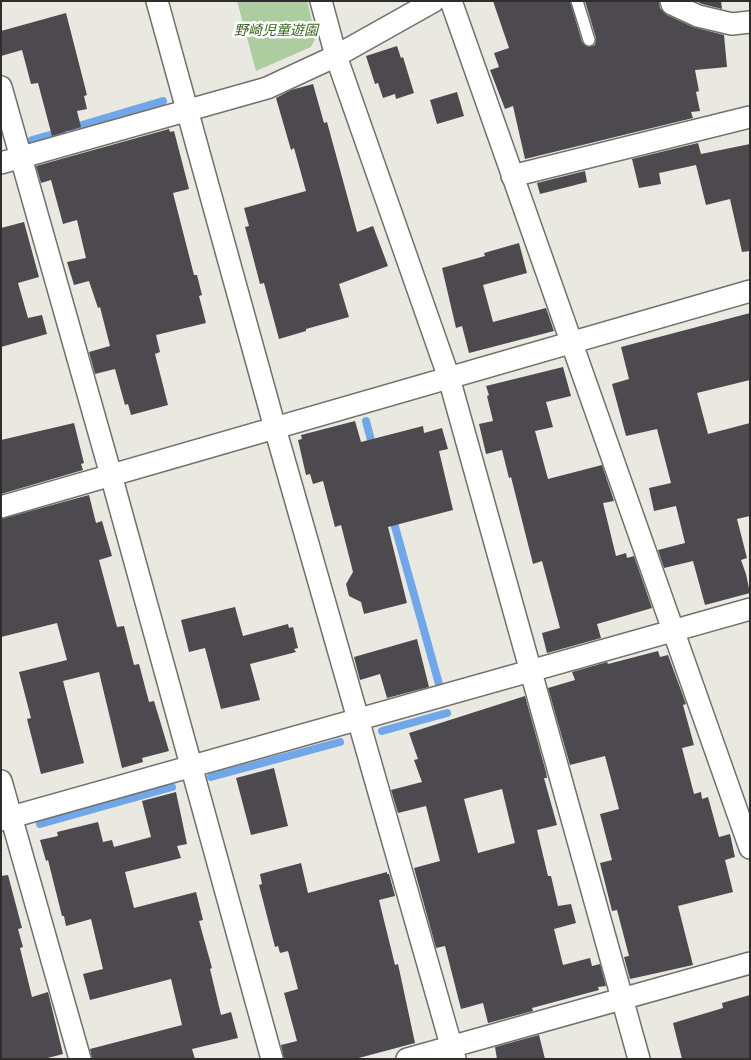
<!DOCTYPE html>
<meta charset="utf-8">
<style>
body{margin:0}
#map{position:relative;width:751px;height:1060px;overflow:hidden;background:#eae9e1;font-family:"IBM Plex Serif",serif}
canvas{display:block}
.frame{position:absolute;inset:0;border:2px solid #2e2d2b;pointer-events:none}
</style>
<div id="map">
<canvas width="751" height="1060"></canvas>
<div class="frame"></div>
</div>
<script>
const ctx = document.querySelector('canvas').getContext('2d');
ctx.lineJoin = 'round';
function paint(path, color) { ctx.fillStyle = color; ctx.fill(path, 'evenodd'); }
function trace(path, color, width, dash) { ctx.strokeStyle = color; ctx.lineWidth = width; ctx.lineCap = dash ? 'butt' : 'round'; ctx.setLineDash(dash || []); ctx.stroke(path); }
function drawText(font, color, halo, rows, align = 'center') {
  ctx.font = font + ' "IBM Plex Serif","Noto Sans JP",serif'; ctx.lineWidth = 5; ctx.setLineDash([]); ctx.textBaseline = 'middle'; ctx.strokeStyle = halo; ctx.fillStyle = color; for (const [text, x, y, turn = 0] of rows) {
    ctx.save(); ctx.translate(x, y); ctx.rotate((+turn || 0) * Math.PI / 180); ctx.textAlign = isNaN(turn) ? turn : align; if (halo) ctx.strokeText(text, 0, 0); ctx.fillText(text, 0, 0); ctx.restore();
  }
}
paint(new Path2D(`
 M237,1H307L316,37L311,47L256,71Z`), '#adcc9f');
trace(new Path2D(`
 M72,128L163,101
 M32,140L61,132
 M366,421L373,448
 M392,516L439,684
 M382,731L447,713
 M211,777L340,742
 M40,824L172,787`), '#70a7e8', 8);
paint(new Path2D(`
 M493,1H570L582,42L588,47L595,45L596,38L585,1H659L660,8L667,15L693,27L724,35L727,67L695,70L699,91L696,92L700,111L691,112L693,118L525,159L513,106L505,109L490,70L499,67L494,53L509,48Z
 M696,1H721L722,9L702,4Z
 M66,13L87,95L84,96L87,109L77,111L81,127L52,136L38,83L31,84L22,50L1,56V31Z
 M397,46L401,58L403,57L414,93L396,99L395,94L383,98L378,83L375,84L366,56Z
 M313,84L324,123L327,122L357,232L373,226L388,266L339,284L349,317L306,329V331L279,339L264,283L260,284L253,257L245,227L249,226L244,208L306,191L294,148L291,150L276,98L291,90Z
 M457,92L464,116L437,124L430,100Z
 M169,129L170,132L174,131L189,189L173,193L194,275H197L202,295L199,296L206,323L156,335L160,352L155,354L168,405L131,415L128,404L125,405L115,369L95,374L89,352L110,346L100,307L98,308L89,281L74,285L67,262L86,258L77,220L63,224L51,180L41,183L36,166Z
 M698,143L701,154L750,144V251L742,252L730,199L706,205L696,165L659,173L661,184L639,188L632,159Z
 M585,171L587,182L540,194L537,183Z
 M24,222L39,277L18,283L28,318L42,315L47,334L1,347V228Z
 M519,243L527,273L483,285L493,322L546,308L554,331L469,353L462,326L456,328L442,268L485,256L484,253Z
 M750,313V380L697,393L708,434L750,423V516L737,519L747,558L741,560L746,574L750,593L705,605L693,561L664,568L658,550L685,543L676,506L654,511L649,488L671,483L657,429L626,436L612,384L629,379L621,347Z
 M563,367L571,396L546,402L553,427L535,431L548,479L602,465L614,501L603,503L616,556L626,553L627,558L634,556L652,608L597,624L601,638L547,653L542,633L560,628L542,561L533,564L511,477L509,478L502,450L486,454L479,424L493,421L487,396L489,395L486,386Z
 M355,421L361,442L423,426L424,433L442,428L448,449L439,451L453,510L388,527L407,603L364,614L361,602L349,596L346,584L353,572L341,525L335,527L323,481L313,484L310,474L306,475L298,440L302,439L301,435Z
 M74,423L84,463L81,464L83,470L1,494V440Z
 M89,495L96,523L102,521L112,556L99,560L117,627L124,626L134,665L139,664L149,702L154,701L169,751L142,758L143,762L122,768L99,672L63,681L84,763L41,774L27,719L31,718L19,672L67,660L57,623L1,637V519Z
 M235,607L243,636L288,624L289,628L293,627L298,648L294,649L296,652L250,664L260,700L221,709L205,648L189,652L181,620Z
 M417,639L429,687L387,698L380,674L360,680L354,657Z
 M658,651L660,657L668,655L686,704L683,705L694,745L682,748L694,794L701,792L702,799L708,797L719,837L730,834L735,857L725,860L733,892L678,906L693,965L630,979L624,957L629,956L617,910L612,911L600,863L612,860L600,814L619,809L605,756L570,765L548,688L575,680L572,672L607,662L608,664Z
 M525,696L546,772L547,778H544L557,825L537,830L548,876H551L558,906L571,904L576,923L554,929L563,965L590,958L592,966L600,964L606,986L598,987L599,990L532,1008L533,1011L488,1023L483,1003L461,1009L445,946L436,948L414,868L440,861L426,806L398,813L391,790L422,782L414,760L418,759L409,733ZM502,789L515,843L478,853L464,799Z
 M274,768L288,826L251,835L236,778Z
 M176,792L187,844L177,846L181,858L125,872L134,908L196,892L203,920L199,921L212,968L210,969L221,1015L231,1012L238,1038L192,1049L195,1059H92L90,1049L182,1025L171,979L90,1000L83,974L103,969L91,919L66,926L64,916H62L48,860L46,861L40,840L58,836L57,832L98,822L103,842L112,840L114,847L151,837L142,801Z
 M301,863L308,893L387,872V874H389L395,896L379,900L395,965L398,964L415,1043L355,1059H284L281,1045L297,1041L284,993L298,989L288,951L280,953L278,946L275,947L259,885L262,884L260,874Z
 M8,875L22,928L18,929L23,947L20,948L32,997L48,992L63,1054L44,1059H1V876Z
 M750,995V1059H682L673,1023L723,1008L722,1003Z
 M539,1035L545,1059H497L495,1047Z`), '#4c494f');
const lane = new Path2D(`
 M577,1L589,40`);
const street = new Path2D(`
 M157,1L275,428L455,1059
 M321,1L336,56L449,378L639,1059
 M451,1L750,848
 M671,1L672,4L698,16L732,24L750,22
 M1,87L111,475L272,1059
 M1,163L267,88L336,56L434,1
 M512,176L750,117
 M1,507L750,291
 M1,781L80,1059
 M1,820L750,609
 M407,1059L750,963`);
trace(lane, '#71706a', 14);
trace(street, '#71706a', 24);
trace(lane, '#fff', 11);
trace(street, '#fff', 21);
drawText('italic 14px', '#38651c', '#fff', [
 ["野崎児童遊園",276,31]
]);
</script>
